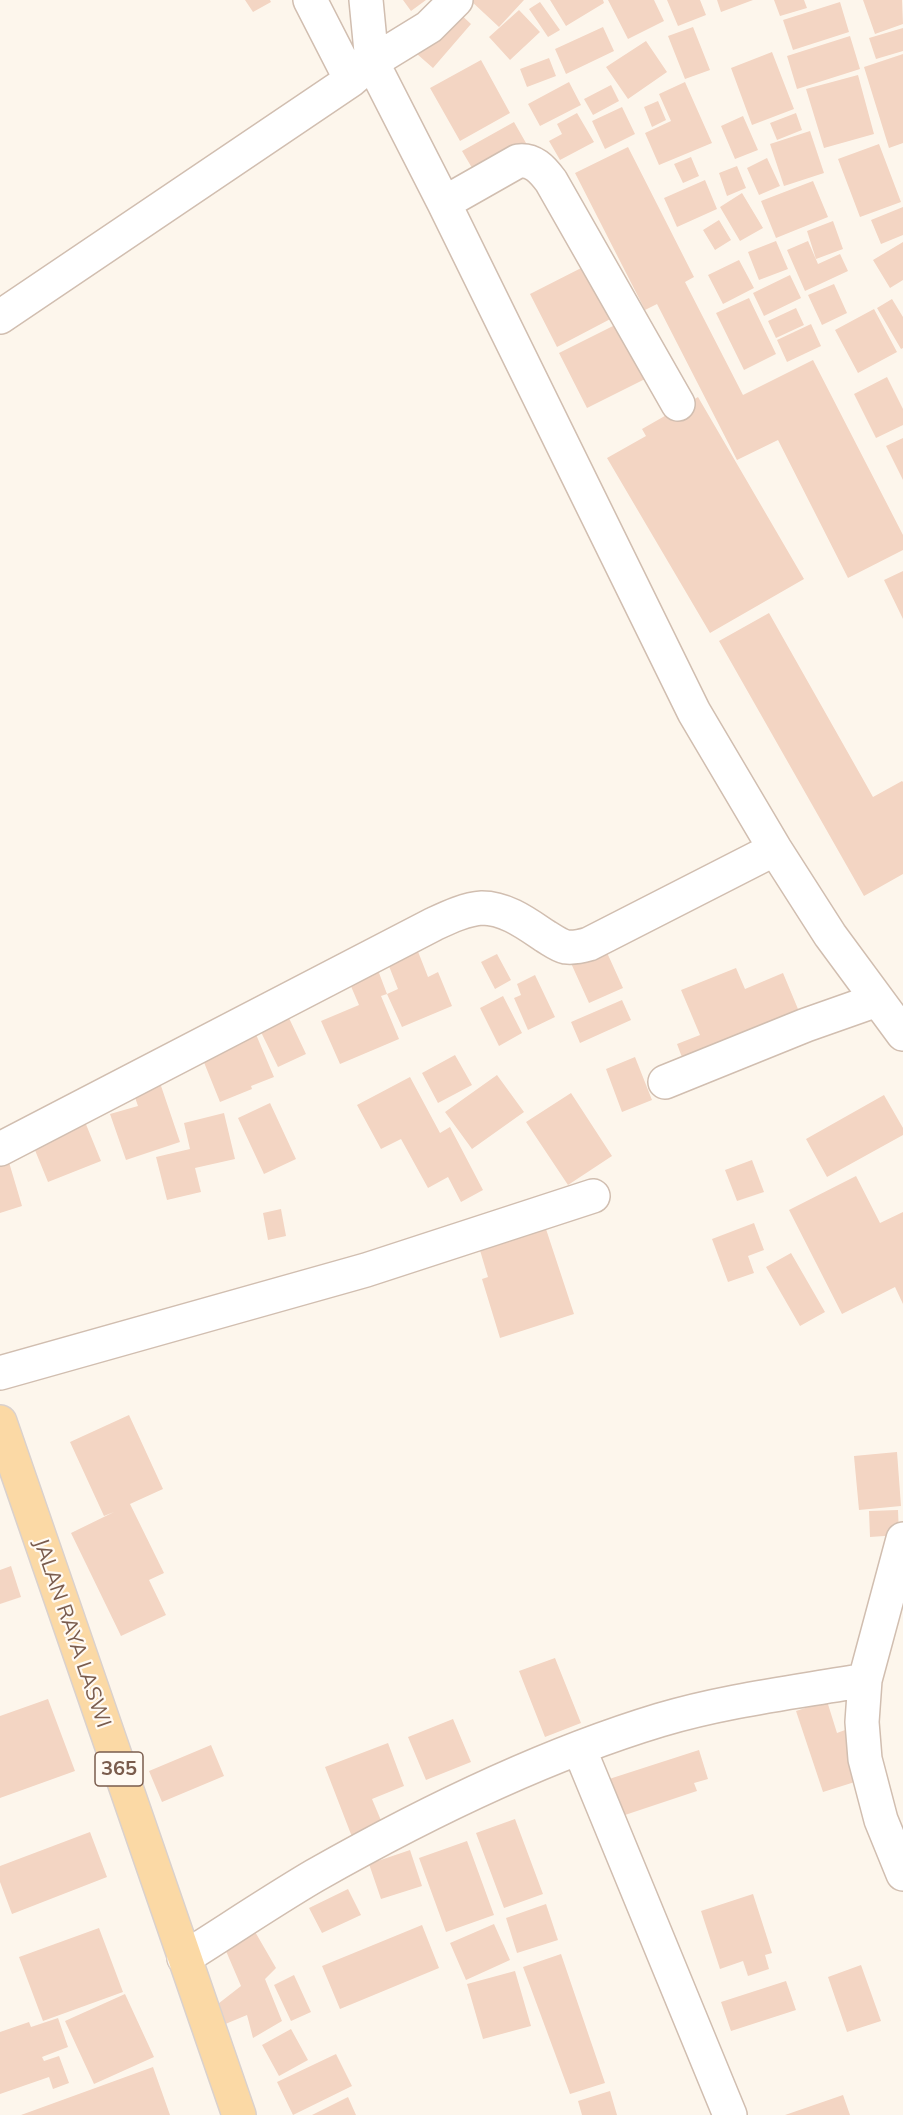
<!DOCTYPE html>
<style>
body{margin:0}
canvas{display:block;background:#fdf6ec}
</style>
<canvas width="903" height="2115"></canvas>
<script>
const ctx = document.querySelector('canvas').getContext('2d');
ctx.lineJoin = 'round';
function paint(path, color) { ctx.fillStyle = color; ctx.fill(path, 'evenodd'); }
function trace(path, color, width, dash) { ctx.strokeStyle = color; ctx.lineWidth = width; ctx.lineCap = dash ? 'butt' : 'round'; ctx.setLineDash(dash || []); ctx.stroke(path); }
function drawText(font, color, halo, rows, align = 'center') {
  ctx.font = font + ' Mulish,sans-serif'; ctx.lineWidth = 4.5; ctx.setLineDash([]); ctx.textBaseline = 'middle'; ctx.strokeStyle = halo; ctx.fillStyle = color; for (const [text, x, y, turn = 0] of rows) {
    ctx.save(); ctx.translate(x, y); ctx.rotate((+turn || 0) * Math.PI / 180); ctx.textAlign = isNaN(turn) ? turn : align; if (halo) ctx.strokeText(text, 0, 0); ctx.fillText(text, 0, 0); ctx.restore();
  }
}
paint(new Path2D(`
 M245,0H270L271,2L253,12Z
 M403,0H426L411,11Z
 M470,0H524L499,27Z
 M550,0H603L604,3L566,26Z
 M608,0H654L664,21L628,39Z
 M667,0H700L706,15L678,26Z
 M717,0H753L721,12Z
 M774,0H804L807,8L780,16Z
 M863,0H902L903,24L875,34Z
 M540,2L560,30L548,37L529,9Z
 M840,2L849,32L793,50L783,20Z
 M456,10L471,24L433,68L417,54Z
 M519,10L540,32L510,60L489,37Z
 M603,27L614,51L566,74L555,49Z
 M693,27L710,70L685,79L668,36Z
 M903,28V51L876,59L869,38Z
 M850,36L860,69L797,89L787,56Z
 M646,41L667,72L628,99L606,67Z
 M772,52L794,109L752,125L731,68Z
 M903,54V143L889,148L864,67Z
 M549,58L556,76L527,87L520,69Z
 M481,60L510,113L460,141L430,88Z
 M858,75L874,134L824,148L806,89Z
 M569,82L581,105L540,126L528,104Z
 M685,82L712,143L659,165L645,133L671,121L659,94Z
 M611,85L619,101L593,115L584,99Z
 M658,101L666,120L652,127L644,107Z
 M622,107L635,134L605,149L592,121Z
 M577,113L594,142L560,160L549,141L562,134L557,124Z
 M796,113L802,130L777,140L770,123Z
 M743,116L758,150L735,159L721,126Z
 M514,122L530,150L478,178L462,151Z
 M810,131L824,173L784,186L770,144Z
 M879,144L901,202L860,217L838,159Z
 M628,147L694,277L685,282L743,395L813,360L903,535V550L848,578L778,440L737,460L657,304L645,310L575,173Z
 M691,157L699,176L683,183L674,164Z
 M767,158L780,186L759,195L747,168Z
 M737,166L746,188L727,196L719,173Z
 M705,180L717,209L677,227L664,198Z
 M813,181L828,217L776,238L761,201Z
 M742,193L763,228L740,241L720,207Z
 M903,207V235L881,244L871,220Z
 M719,220L731,240L715,250L703,230Z
 M833,221L843,249L816,259L807,231Z
 M776,241L788,269L759,280L748,252Z
 M808,241L818,264L840,254L848,271L805,291L787,250Z
 M903,242V280L890,288L873,260Z
 M739,260L754,288L723,304L708,275Z
 M591,263L618,315L557,347L530,294Z
 M790,275L801,298L764,316L753,293Z
 M834,284L847,313L822,325L808,295Z
 M749,298L776,354L744,370L716,313Z
 M892,299L903,317V348L901,349L877,308Z
 M796,308L804,325L776,338L768,321Z
 M874,309L897,352L858,373L835,330Z
 M625,320L653,375L587,408L559,353Z
 M811,324L821,346L787,362L777,340Z
 M887,377L903,409V425L876,438L854,394Z
 M698,397L804,579L710,633L607,458L646,436L642,429Z
 M903,438V480L886,446Z
 M903,571V619L884,580Z
 M769,613L873,797L902,781L903,782V874L864,896L719,641Z
 M604,946L623,988L589,1003L570,961Z
 M417,949L428,977L438,972L452,1006L402,1027L387,994L381,996L399,1039L340,1064L321,1021L359,1005L347,977L376,965L387,994L398,989L387,961Z
 M497,954L511,980L495,989L481,962Z
 M736,968L745,989L783,973L803,1021L686,1068L677,1044L700,1035L681,990Z
 M535,975L555,1017L528,1030L514,998L521,995L517,984Z
 M503,996L522,1033L499,1046L480,1008Z
 M622,1000L631,1020L580,1043L571,1022Z
 M288,1016L306,1054L278,1067L260,1030Z
 M252,1025L274,1077L251,1086L252,1089L220,1102L201,1055Z
 M455,1055L472,1085L438,1103L422,1073Z
 M635,1057L652,1100L622,1112L606,1069Z
 M497,1075L524,1112L472,1149L445,1112Z
 M158,1077L180,1142L126,1160L110,1114L138,1106L131,1086Z
 M410,1077L440,1133L450,1127L483,1190L461,1202L448,1177L428,1188L401,1139L381,1149L357,1105Z
 M571,1093L612,1156L568,1185L526,1122Z
 M884,1095L903,1128V1135L827,1177L806,1139Z
 M270,1103L296,1159L264,1174L238,1118Z
 M224,1113L235,1159L195,1168L201,1192L167,1200L156,1157L190,1149L184,1123Z
 M83,1117L101,1161L48,1182L30,1138Z
 M8,1159L22,1206L0,1213V1161Z
 M752,1160L764,1192L737,1201L725,1170Z
 M856,1176L880,1223L903,1212V1304L895,1287L842,1314L789,1210Z
 M281,1209L286,1236L268,1240L263,1213Z
 M754,1223L764,1250L748,1256L754,1273L728,1282L712,1239Z
 M545,1226L574,1314L500,1338L482,1279L488,1277L479,1247Z
 M791,1253L825,1312L800,1326L766,1267Z
 M129,1415L163,1489L130,1504L164,1573L149,1580L166,1615L121,1636L71,1533L114,1512L104,1516L70,1442Z
 M897,1452L901,1506L859,1510L854,1456Z
 M898,1510L899,1535L870,1537L869,1511Z
 M11,1566L21,1597L0,1604V1570Z
 M555,1658L581,1723L545,1737L519,1671Z
 M48,1699L75,1771L0,1798V1716Z
 M827,1701L837,1733L845,1730L861,1780L823,1792L796,1711Z
 M453,1719L471,1762L426,1780L408,1737Z
 M388,1743L404,1786L372,1799L385,1830L354,1842L325,1767Z
 M211,1745L224,1776L162,1802L149,1771Z
 M699,1750L708,1779L694,1783L697,1791L616,1818L603,1781Z
 M515,1819L543,1894L504,1908L476,1833Z
 M90,1832L107,1877L12,1914L0,1882V1866Z
 M467,1841L494,1915L446,1932L419,1858Z
 M410,1850L422,1886L381,1899L369,1864Z
 M348,1889L361,1915L322,1933L309,1908Z
 M753,1894L772,1953L765,1955L769,1969L748,1976L743,1961L720,1969L701,1911Z
 M546,1904L558,1940L517,1953L506,1918Z
 M494,1924L510,1960L466,1980L450,1943Z
 M422,1925L439,1968L340,2009L322,1966Z
 M99,1928L123,1992L43,2021L19,1957Z
 M254,1930L276,1968L265,1979L282,2021L253,2038L247,2015L223,2025L214,2007L241,1986L223,1944Z
 M561,1954L605,2083L570,2094L523,1967Z
 M861,1965L881,2021L847,2032L828,1977Z
 M515,1971L531,2026L483,2039L467,1984Z
 M294,1975L311,2012L291,2021L274,1985Z
 M786,1981L796,2010L731,2031L721,2002Z
 M125,1994L154,2057L94,2084L65,2021Z
 M58,2018L68,2047L42,2057L44,2061L59,2056L69,2083L53,2089L49,2077L0,2094V2032L29,2022L31,2027Z
 M291,2029L308,2060L279,2076L262,2045Z
 M336,2054L352,2086L293,2115L277,2082Z
 M153,2067L170,2115H21Z
 M610,2091L617,2115H582L578,2101Z
 M843,2095L850,2115H785Z
 M348,2097L356,2115H312Z`), '#f3d5c3');
const street = new Path2D(`
 M310,0L351,80
 M366,0L372,62L444,203L694,712L775,849L830,935L903,1034
 M444,203L518,161C533,159 542,169 551,181L678,404
 M0,317L351,80L372,62L429,27L456,0
 M665,1082L806,1025L877,1000
 M0,1149L434,924C449,917 466,909 482,908C506,908 527,924 545,936C552,940 558,945 566,947C574,948 582,946 589,944L775,849
 M0,1373L366,1270L593,1196
 M903,1539L865,1680L862,1722L865,1759L881,1820L903,1874
 M579,1748L730,2115
 M184,1958C227,1931 270,1902 314,1876C423,1814 541,1756 660,1720C727,1700 797,1692 865,1680`);
const primary = new Path2D(`
 M0,1422L239,2115`);
trace(street, '#d1beb0', 36);
trace(primary, '#dad1cd', 36);
trace(street, '#fff', 33);
trace(primary, '#fbd9a5', 33);
for (const [x, y, w] of [
 [119,1769,48]
]) { const box = new Path2D(); box.roundRect(x - w / 2, y - 17, w, 34, 4.5); ctx.fillStyle = '#fffaf3'; ctx.fill(box); trace(box, '#7a5c4d', 1.5); }
drawText('bold 20px', '#7a5c4d', null, [
 ["365",119,1769]
]);
drawText('21px', '#7a5c4d', '#fffaf3', [
 ["JALAN RAYA LASWI",72,1633,71]
]);
</script>
